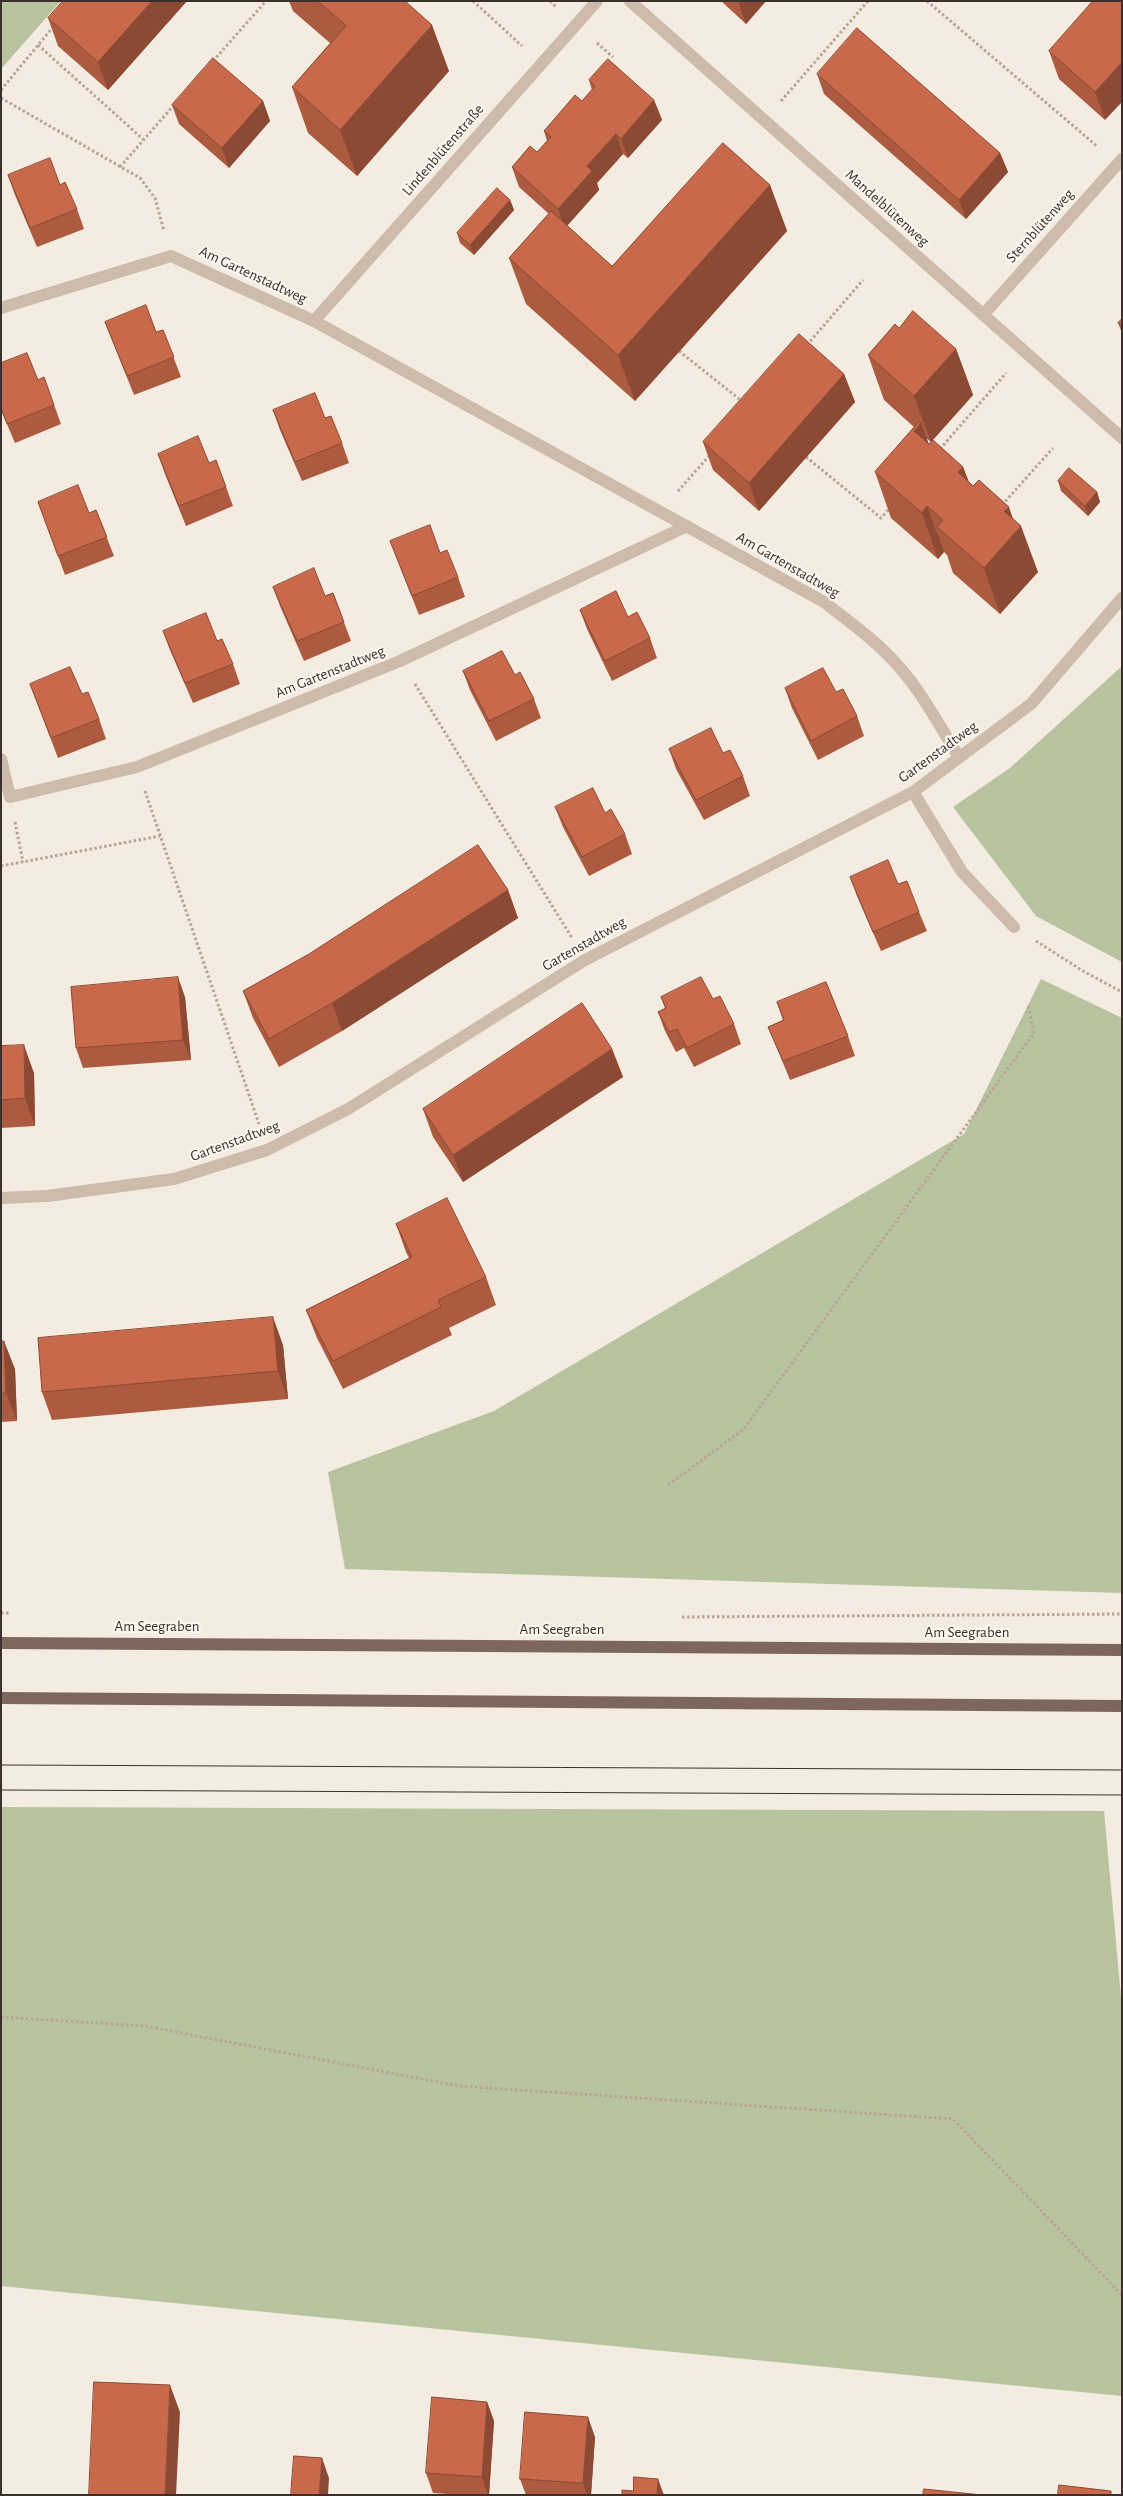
<!DOCTYPE html>
<meta charset="utf-8">
<style>
body{margin:0}
#map{position:relative;width:1123px;height:2496px;overflow:hidden;background:#f4ebe1;font-family:"Alegreya Sans",sans-serif}
canvas{display:block}
.frame{position:absolute;inset:0;border:2px solid #3b302b;pointer-events:none}
</style>
<div id="map">
<canvas width="1123" height="2496"></canvas>
<div class="frame"></div>
</div>
<script>
const ctx = document.querySelector('canvas').getContext('2d');
ctx.lineJoin = 'round';
function paint(path, color) { ctx.fillStyle = color; ctx.fill(path, 'evenodd'); }
function trace(path, color, width, dash) { ctx.strokeStyle = color; ctx.lineWidth = width; ctx.lineCap = dash ? 'butt' : 'round'; ctx.setLineDash(dash || []); ctx.stroke(path); }
function drawText(font, color, halo, rows, align = 'center') {
  ctx.font = font + ' "Alegreya Sans",sans-serif'; ctx.lineWidth = 4.5; ctx.setLineDash([]); ctx.textBaseline = 'middle'; ctx.strokeStyle = halo; ctx.fillStyle = color; for (const [text, x, y, turn = 0] of rows) {
    ctx.save(); ctx.translate(x, y); ctx.rotate((+turn || 0) * Math.PI / 180); ctx.textAlign = isNaN(turn) ? turn : align; if (halo) ctx.strokeText(text, 0, 0); ctx.fillText(text, 0, 0); ctx.restore();
  }
}
paint(new Path2D(`
 M1,1H61L1,69Z
 M1122,666V962L1036,916L953,807L1010,768Z
 M1041,979L1122,1018V1593L345,1569L328,1472L494,1411L964,1134Z
 M1,1807L1104,1811L1122,2008V2396L1,2286Z`), '#b8c4a0');
trace(new Path2D(`
 M473,1L522,46
 M550,1L556,7
 M927,1L1098,147
 M597,43L613,57
 M38,45L144,140
 M213,61L266,1
 M1,90L53,27
 M1,98L140,178L155,198L164,231
 M781,101L868,1
 M120,167L174,105
 M807,345L863,280
 M679,351L743,402
 M940,449L1006,373
 M806,457L881,518L891,507
 M678,491L710,455
 M1002,505L1053,448
 M415,684L572,938
 M145,791L259,1124
 M15,822L23,862
 M1,866L160,836
 M1036,941L1083,971L1122,992
 M668,1485L743,1430L1034,1033L1028,1005
 M1,1613H11
 M682,1617L1122,1614
 M1,2017L145,2026L459,2086L953,2119L1122,2295`), '#b9a596', 3, [2.5, 2.5]);
trace(new Path2D(`
 M913,792L962,872L1014,927`), '#cdbbac', 12);
trace(new Path2D(`
 M630,1L1122,438
 M1,308L171,256L314,321L824,602C851,623 878,642 900,668C923,694 940,727 959,757
 M983,315L1122,159
 M314,321L597,1
 M1,759L10,797L137,767L400,661L687,526
 M1,1198L47,1196L174,1179L267,1150L348,1109L585,960L913,792L1031,704L1122,598`), '#cdbbac', 12);
trace(new Path2D(`
 M1,1643L1122,1650
 M1,1698L1122,1706`), '#7d675c', 12);
trace(new Path2D(`
 M1,1765L1122,1770
 M1,1790L1122,1795`), '#3b302b', 1);
paint(new Path2D(`
 M187,1L108,90L58,46L48,18Z
 M289,1H405L449,71L357,176L308,133L292,87L330,43L293,11Z
 M721,1H766L746,24Z
 M1093,1L1105,120L1059,79L1049,51Z
 M817,74L1000,153L1008,172L966,219L824,94Z
 M589,80L654,100L662,120L628,158L623,154L597,183L599,190L567,226L612,266L770,185L787,231L635,401L526,304L509,258L549,214L519,187L512,167L537,152L547,141L544,131L582,101L592,90Z
 M263,101L270,121L229,168L179,124L172,105Z
 M8,175L60,185L77,209L84,229L37,247L15,195Z
 M510,200L514,210L474,255L460,243L457,233Z
 M1122,319V333L1118,323Z
 M105,322L156,332L163,330L181,377L134,395Z
 M899,328L956,349L973,395L931,442L926,438L929,444L963,467L969,482L1013,518L1038,572L1000,614L953,573L947,555L944,552L938,559L891,518L875,472L914,427L884,400L868,355Z
 M1,363L38,380L44,377L61,424L15,443L1,410Z
 M844,374L855,402L759,511L713,470L703,442Z
 M273,410L325,418L342,443L349,463L302,481L280,430Z
 M158,454L209,463L216,460L233,506L186,526L165,474Z
 M1058,481L1097,492L1100,502L1088,516L1061,491Z
 M38,502L89,513L96,510L114,556L65,575Z
 M390,541L440,553L458,577L465,597L419,615Z
 M273,587L325,596L333,593L351,641L304,661L280,606Z
 M580,610L628,617L650,638L657,658L612,681L587,629Z
 M163,631L217,641L233,664L240,684L193,703L170,650Z
 M463,671L515,675L534,699L541,718L496,741L470,690Z
 M30,684L82,694L99,719L106,739L58,758Z
 M785,688L836,692L857,716L864,736L818,760L792,708Z
 M669,749L723,753L743,776L750,796L704,820L676,769Z
 M555,807L605,813L625,834L632,854L589,876L563,827Z
 M850,877L898,884L919,912L927,931L881,951L857,896Z
 M508,890L518,918L342,1031L279,1067L253,1018L243,991Z
 M185,997L191,1060L83,1068L76,1048Z
 M661,997L713,999L734,1024L741,1044L694,1067L684,1048L676,1052L665,1031L658,1012L665,1008Z
 M777,1002L848,1036L855,1056L790,1080L776,1046L768,1027L783,1020Z
 M1,1046L34,1073L35,1126L1,1128Z
 M612,1049L623,1077L463,1182L433,1137L423,1109Z
 M396,1224L486,1277L496,1305L449,1328L452,1335L343,1389L317,1338L306,1310L409,1258L406,1252Z
 M1,1341L15,1369L17,1421L1,1422Z
 M283,1345L288,1399L52,1420L42,1392Z
 M487,2402L494,2421L489,2495H462L433,2493L426,2473Z
 M595,2437L591,2495H526L520,2479Z`), '#ac5a40');
paint(new Path2D(`
 M152,1H187L108,90L98,62Z
 M738,1H766L746,24Z
 M432,25L449,71L357,176L340,130Z
 M1122,62V102L1105,120L1095,92Z
 M654,100L662,120L628,158L621,139Z
 M263,101L270,121L229,168L222,148Z
 M616,134L623,154L597,183L599,190L565,228L558,209L587,166Z
 M1000,153L1008,172L966,219L959,200Z
 M770,185L787,231L635,401L618,355Z
 M510,200L514,210L474,255L470,245Z
 M956,349L973,395L931,442L914,396Z
 M844,374L855,402L759,511L749,483Z
 M921,423L938,469L914,431Z
 M963,467L980,512L958,472Z
 M1097,492L1100,502L1088,516L1085,506Z
 M927,506L944,552L938,559L922,513Z
 M1009,507L1017,531L1021,526L1038,572L1000,614L984,568L1004,511Z
 M508,890L518,918L342,1031L332,1003Z
 M178,977L185,997L191,1060L183,1040Z
 M24,1045L34,1073L35,1126L25,1098Z
 M612,1049L623,1077L463,1182L453,1155Z
 M273,1317L283,1345L288,1399L278,1371Z
 M4,1341L15,1369L17,1421L6,1393Z
 M170,2385L180,2412L176,2495H165Z
 M487,2402L494,2421L489,2495H488L482,2477Z
 M588,2417L595,2437L591,2495H587L583,2483Z
 M322,2458L329,2478L328,2495H319Z
 M658,2479L664,2495L657,2493Z`), '#8c4a34');
const building = new Path2D(`
 M63,1H152L98,62L48,18Z
 M318,1H405L432,25L340,130L292,87L346,26Z
 M1093,1H1122V62L1095,92L1049,51Z
 M857,28L1000,153L959,200L817,74Z
 M213,58L263,101L222,148L172,105Z
 M608,59L654,100L621,139L616,134L587,166L592,171L558,209L512,167L530,146L537,152L551,137L544,131L575,95L582,101L595,86L589,80Z
 M723,143L770,185L618,355L509,258L551,211L612,266Z
 M50,158L60,185L65,182L77,209L30,228L8,175Z
 M497,188L510,200L470,245L457,233Z
 M146,305L156,332L163,330L174,357L127,376L105,322Z
 M913,311L956,349L914,396L868,355L895,324L899,328Z
 M1122,319V326L1118,323Z
 M799,334L844,374L749,483L703,442Z
 M27,353L38,380L44,377L54,405L7,424L1,408V363Z
 M315,393L325,418L331,416L342,443L295,462L273,410Z
 M919,422L921,423L914,431L929,444L933,440L963,467L958,472L973,486L979,480L1009,507L1004,511L1021,526L984,568L937,527L943,520L927,506L922,513L875,472Z
 M198,436L209,463L216,460L226,487L179,506L158,454Z
 M1069,468L1097,492L1085,506L1058,481Z
 M78,485L89,513L96,510L107,537L58,556L38,502Z
 M430,525L440,553L447,550L458,577L412,596L390,541Z
 M314,568L325,596L333,593L344,622L297,641L273,587Z
 M616,591L628,617L637,612L650,638L605,661L580,610Z
 M206,613L217,641L222,639L233,664L185,683L163,631Z
 M502,651L515,675L520,672L534,699L489,721L463,671Z
 M70,667L82,694L88,692L99,719L51,738L30,684Z
 M823,668L836,692L843,689L857,716L811,741L785,688Z
 M711,728L723,753L730,750L743,776L696,800L669,749Z
 M593,788L605,813L611,809L625,834L582,857L555,807Z
 M478,845L508,890L332,1003L269,1039L243,991L309,954Z
 M888,860L898,884L907,881L919,912L873,932L850,877Z
 M178,977L183,1040L76,1048L71,987Z
 M701,977L713,999L720,996L734,1024L687,1048L677,1029L669,1032L658,1012L666,1008L661,997Z
 M826,982L848,1036L783,1061L768,1027L784,1020L777,1002Z
 M582,1003L612,1049L453,1155L423,1109Z
 M24,1045L25,1098L1,1100V1046Z
 M447,1198L486,1277L438,1300L441,1307L333,1361L306,1310L412,1257L396,1224Z
 M273,1317L278,1371L42,1392L38,1338Z
 M1,1341H4L6,1393H1Z
 M94,2382L170,2385L165,2495H89Z
 M432,2397L487,2402L482,2477L426,2473Z
 M525,2412L588,2417L583,2483L520,2479Z
 M294,2456L322,2458L319,2495H291Z
 M634,2477L658,2479L657,2493L665,2495H622V2490L633,2491Z
 M1059,2485L1111,2491V2495H1058Z
 M924,2489L982,2495H923Z`);
paint(building, '#c8694b');
trace(building, '#8c4a34', 1);
drawText('15px', '#3b302b', '#fbf5ee', [
 ["Lindenblütenstraße",443,150,-49],
 ["Mandelblütenweg",887,208,42],
 ["Sternblütenweg",1040,226,-48],
 ["Am Gartenstadtweg",253,275,25],
 ["Am Gartenstadtweg",788,565,30],
 ["Am Gartenstadtweg",330,672,-22],
 ["Gartenstadtweg",938,752,-36],
 ["Gartenstadtweg",584,944,-30],
 ["Gartenstadtweg",235,1141,-20],
 ["Am Seegraben",157,1626],
 ["Am Seegraben",562,1629],
 ["Am Seegraben",967,1632]
]);
</script>
